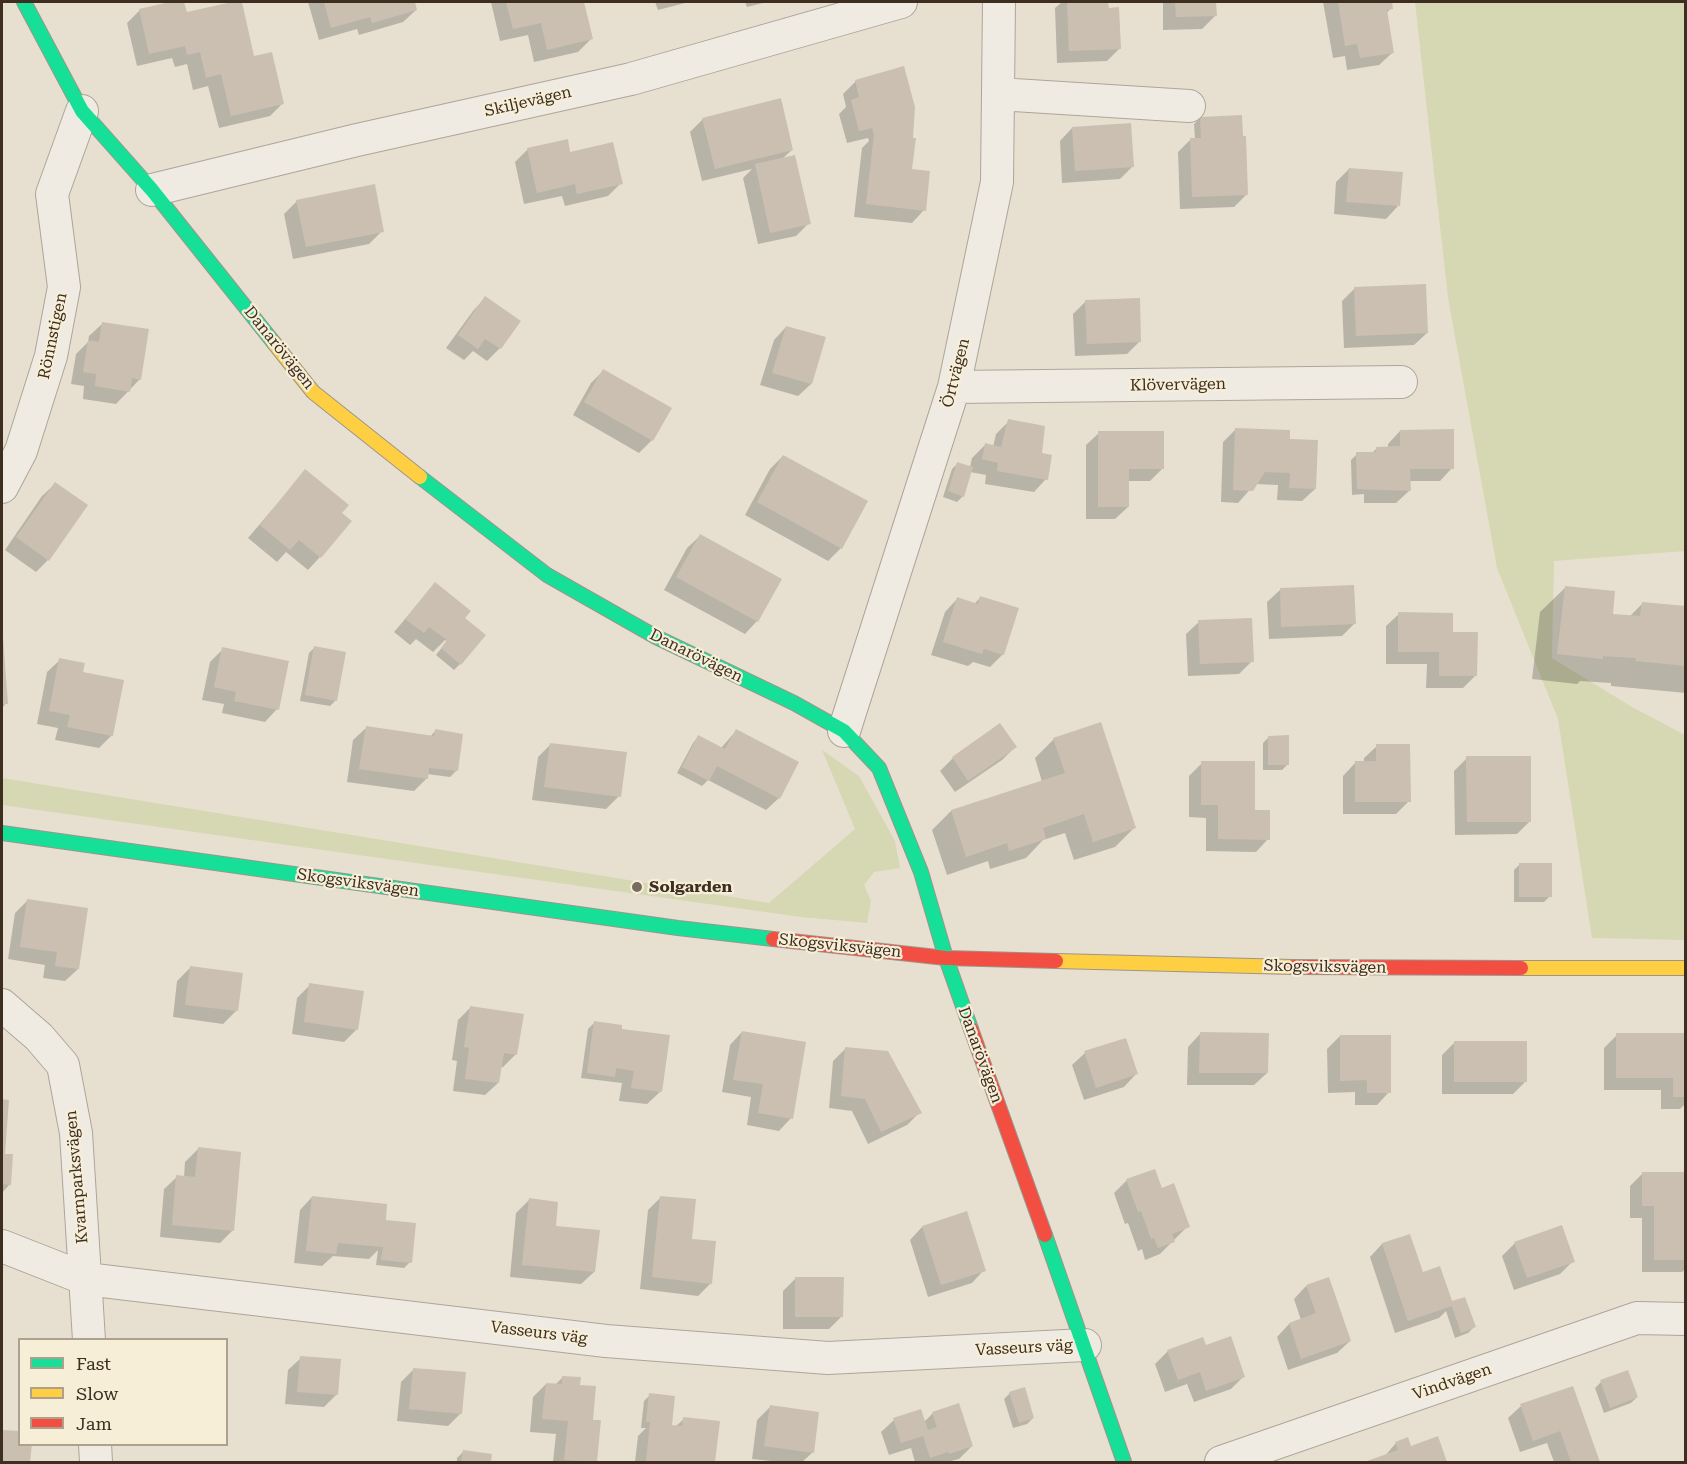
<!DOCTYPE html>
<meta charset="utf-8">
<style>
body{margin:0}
#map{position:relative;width:1687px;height:1464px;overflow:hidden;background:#e7e0d1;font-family:"Roboto Serif",serif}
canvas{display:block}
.frame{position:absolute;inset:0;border:3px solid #3d2e20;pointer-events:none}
.legend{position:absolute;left:18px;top:1338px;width:210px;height:108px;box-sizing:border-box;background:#f7eed8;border:2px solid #ada18e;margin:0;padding:8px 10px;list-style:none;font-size:18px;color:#3d2e20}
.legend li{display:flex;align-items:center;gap:12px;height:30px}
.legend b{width:30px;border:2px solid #ada18e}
</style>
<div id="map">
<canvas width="1687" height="1464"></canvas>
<div class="frame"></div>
<ul class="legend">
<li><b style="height:8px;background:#16e098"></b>Fast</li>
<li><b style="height:8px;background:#ffcf43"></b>Slow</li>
<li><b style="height:8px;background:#f24e42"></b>Jam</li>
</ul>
</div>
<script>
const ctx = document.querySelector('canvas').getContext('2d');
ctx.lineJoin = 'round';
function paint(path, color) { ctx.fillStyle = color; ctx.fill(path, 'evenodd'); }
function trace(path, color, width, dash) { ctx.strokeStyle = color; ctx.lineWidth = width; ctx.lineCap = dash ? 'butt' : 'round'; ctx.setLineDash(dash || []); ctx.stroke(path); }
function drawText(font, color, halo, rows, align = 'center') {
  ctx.font = font + ' "Roboto Serif",serif'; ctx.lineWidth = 4.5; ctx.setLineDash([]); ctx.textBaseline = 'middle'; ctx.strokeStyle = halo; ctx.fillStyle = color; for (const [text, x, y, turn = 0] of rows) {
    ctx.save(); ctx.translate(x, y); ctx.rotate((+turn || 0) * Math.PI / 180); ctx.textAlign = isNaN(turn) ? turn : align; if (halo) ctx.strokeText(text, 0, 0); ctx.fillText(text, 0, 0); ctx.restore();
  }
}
paint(new Path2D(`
 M1415,2H1685V551L1554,561L1552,658L1632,707L1685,735V940L1592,938L1558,719L1497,568L1448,298Z
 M822,750L859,776L895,841L900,868L874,872L864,885L871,901L867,923L801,917L2,805V778L769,903L855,829Z`), '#d6d7b3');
paint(new Path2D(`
 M177,2H183L186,14L240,2L253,58L283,103L270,116L219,128L208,86L193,90L187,64L175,67L172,58L137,66L127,23L140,10Z
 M308,2H413L416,10L403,22L359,35L357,29L319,40Z
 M491,2H583L591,39L578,52L534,62L528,35L500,41Z
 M655,2H689L658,10Z
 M745,2H767L747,7Z
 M1062,2H1107V9L1120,48L1107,61L1057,63L1055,8Z
 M1163,2H1215V16L1202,29L1163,30Z
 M1323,2H1390L1391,8L1386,14L1392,53L1379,65L1347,70L1345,56L1333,58Z
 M856,81L911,171L924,210L912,223L854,217L862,148L869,141L868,138L847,143L839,114L846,107L843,94Z
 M1200,118L1241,136L1246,195L1234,207L1180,209L1178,152L1191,139H1195L1194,124Z
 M703,119L792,150L782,159L809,223L796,236L758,244L743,178L752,169L702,181L690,132Z
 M1072,128L1133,166L1120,179L1062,183L1060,141Z
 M528,149L569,153L621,183L608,196L565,206L562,196L524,204L515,162Z
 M1349,169L1398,206L1386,219L1334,214L1336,182Z
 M297,201L382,231L369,244L293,259L284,214Z
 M1355,288L1427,333L1414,345L1344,348L1342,301Z
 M485,298L519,321L500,348L487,361L473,351L464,360L446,348L473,311Z
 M1086,301L1140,341L1127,354L1075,356L1073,314Z
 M102,324L140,379L116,404L83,399L84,386L71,384L76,354L88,342L89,336Z
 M786,327L811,384L798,396L760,385L774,340Z
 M603,371L652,440L639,453L573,415L591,383Z
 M1009,421L1040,454L1046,479L1034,492L985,484L986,475L970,472L963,496L957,502L943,497L952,469L958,463L970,467L972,458L985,445L993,447L996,434Z
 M1236,429L1288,440L1315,489L1302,501L1277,500L1278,485L1255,484L1238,503L1221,502L1223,442Z
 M1400,431L1452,468L1440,481H1409V491L1396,503H1364V494L1352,495L1351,460L1357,454H1371L1377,448H1388V444Z
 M1099,433L1163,468L1150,481H1128V507L1115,519H1086V445Z
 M783,456L841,548L828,561L745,515L770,469Z
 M305,471L340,513L320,557L308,570L286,552L277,562L248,538Z
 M55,484L48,560L36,572L5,550L42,496Z
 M700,536L757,621L745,634L664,590L687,548Z
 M435,584L458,624L460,664L454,670L436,655L447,641L445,640L433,652L416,639L410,645L394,632Z
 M1566,587L1611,615L1629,617L1643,603L1686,607V693L1611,686V683L1580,681L1577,684L1532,679L1540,612Z
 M1280,590L1355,623L1342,636L1269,639L1267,602Z
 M981,597L1003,654L990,667L973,662L968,666L931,655L945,612L957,599L974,604Z
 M1399,614L1476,675L1463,688H1426L1427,664H1386V626Z
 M1199,622L1252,661L1239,674L1188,676L1186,634Z
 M2,639L6,703L2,708Z
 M315,647L336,700L330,706L300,701L309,653Z
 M223,649L277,709L265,722L222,713L224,704L202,700L210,662Z
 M60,660L82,674L112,735L99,748L55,740L58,728L37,724L47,672Z
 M1000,726L1015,747L1002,760L955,792L940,771L953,758Z
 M366,728L430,737L435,731L456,771L450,777L427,774L426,779L414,791L347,782L353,740Z
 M736,731L779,798L766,810L708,780L702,786L677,773L693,743L698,737L721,748Z
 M1269,737L1288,764L1282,770H1263V743Z
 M1054,739L1134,828L1115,847L1074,860L1065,833L1043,840L1026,858L990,869L988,861L947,875L932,830L951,811L1042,782L1035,758Z
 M551,744L619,796L606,809L532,800L538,757Z
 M1377,746L1409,801L1396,814H1343V776L1355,763H1364V758Z
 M1467,758L1530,821L1517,834L1455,835L1454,771Z
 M1202,763L1254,812L1268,839L1256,852L1206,851V818L1189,817V776Z
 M1520,864L1550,896L1544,902H1514V870Z
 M28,900L78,969L65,981L43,978L45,965L8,959L15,913Z
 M190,968L236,1011L223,1024L173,1017L177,981Z
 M310,985L357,1029L344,1042L292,1034L297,998Z
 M471,1007L516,1054L503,1067H500L498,1083L485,1095L453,1091L457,1061L452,1060L458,1020Z
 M594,1023L620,1030L660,1092L647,1104L619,1101L622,1083L581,1078L588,1029Z
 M742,1032L791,1118L779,1131L747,1125L751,1097L722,1092L730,1045Z
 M1200,1034L1267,1073L1254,1085H1187L1188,1047Z
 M1617,1035H1686V1103L1680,1109H1661V1090H1604V1048Z
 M1340,1036L1389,1092L1377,1105H1355V1092L1328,1093L1327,1049Z
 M1455,1042L1525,1082L1513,1094H1442V1055Z
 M846,1048L920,1112L907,1125L868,1144L852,1111L829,1108L833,1061Z
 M1085,1053L1136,1074L1124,1087L1084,1100L1072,1065Z
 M2,1101H8L4,1155L10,1184L2,1193Z
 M198,1149L233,1230L220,1243L160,1237L164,1189L177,1177H184L185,1162Z
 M1154,1171L1161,1190L1188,1226L1160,1254L1145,1260L1142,1249L1138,1251L1128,1223L1125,1224L1114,1193L1126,1181Z
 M1643,1173H1686V1269L1682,1272H1642V1218H1630V1186Z
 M312,1197L384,1224L410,1262L404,1268L376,1265L378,1250L369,1259L333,1256L322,1266L294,1263L300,1210Z
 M661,1197L691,1240L711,1283L698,1296L640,1289L648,1210Z
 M529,1200L594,1272L581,1284L510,1277L516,1213Z
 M922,1227L984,1270L972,1283L928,1297L910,1240Z
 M1409,1235L1422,1274L1474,1327L1468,1333L1455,1338L1446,1311L1439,1318L1395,1333L1370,1257L1382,1244Z
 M1515,1243L1573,1261L1560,1274L1514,1290L1502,1256Z
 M796,1278L842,1316L829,1329H783V1291Z
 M1306,1286L1350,1341L1337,1353L1288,1370L1277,1337L1289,1324L1301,1320L1294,1299Z
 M1205,1347L1244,1376L1231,1389L1194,1402L1187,1384L1165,1392L1155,1364L1168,1351Z
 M301,1358L337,1394L324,1407L285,1404L288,1370Z
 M414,1369L461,1413L448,1426L397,1421L401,1382Z
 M563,1377L579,1386L591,1421L599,1422L595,1462H553L556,1434L530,1432L533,1397L546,1384L555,1385Z
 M1601,1382L1637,1397L1631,1403L1604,1413L1595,1388Z
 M1572,1388L1599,1462H1554L1547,1443L1520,1452L1508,1418L1521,1406Z
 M1010,1393L1033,1418L1027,1424L1013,1428L1004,1399Z
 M650,1395L670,1426H676L684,1419L718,1422L714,1462H635L638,1436L646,1428H641L644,1401Z
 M770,1407L813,1452L802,1462H781L752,1459L757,1420Z
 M933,1413L972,1446L959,1459L947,1462H915L911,1448L889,1455L881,1432L894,1420L924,1422Z
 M2,1431L20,1433V1444H30L29,1462H2Z
 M1437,1438L1446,1462H1368L1384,1457L1396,1443L1410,1448Z
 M463,1452L490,1455L489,1462H457V1458Z`), '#0003');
paint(new Path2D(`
 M170,2H184L187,12L232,2H242L254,56L272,52L284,104L231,116L221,74L206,78L200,52L187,55L185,46L149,54L139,9Z
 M324,2H415L417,10L372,23L370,17L331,28Z
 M506,2H584L593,39L547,50L541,23L513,29Z
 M1067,2H1108L1109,8L1119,7L1121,49L1069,51Z
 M1175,2H1216L1217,16L1176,17Z
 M1338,2H1392L1393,9L1387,10L1394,53L1360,58L1357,44L1345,46Z
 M904,66L915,107L913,138H916L912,169L930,171L926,211L866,204L874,134L872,128L859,131L851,100L859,97L855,80Z
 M781,98L793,150L715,169L702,118Z
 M1242,115L1243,136H1246L1248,195L1192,197L1190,138H1201L1200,117Z
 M1131,123L1134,167L1075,171L1072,127Z
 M568,139L570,152L613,142L623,184L577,194L575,184L537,193L527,148Z
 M795,155L811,224L770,233L755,164Z
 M1349,168L1403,172L1400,206L1346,202Z
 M375,184L384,232L306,247L296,200Z
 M1426,284L1428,333L1356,336L1354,287Z
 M485,296L521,321L501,349L485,339L478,349L458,335Z
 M1140,298L1141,342L1087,344L1085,300Z
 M102,322L149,329L141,380L132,378L130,392L95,386L96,374L83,372L88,340L99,342Z
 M786,326L826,337L812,384L772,373Z
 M603,369L672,408L653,441L584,402Z
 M1008,419L1045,426L1042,453L1052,455L1048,480L997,471L998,463L982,459L985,443L1001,447Z
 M1235,428L1290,430V439L1318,440L1316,489L1289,488L1290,473L1265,472L1253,491L1233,490Z
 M1454,429V469H1410L1411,491L1357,489L1356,452H1376V447L1400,446V430Z
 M1098,431H1164V469H1129V507H1098Z
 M783,455L868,501L842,549L757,502Z
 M957,462L973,467L964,497L948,491Z
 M305,469L349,505L342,513L352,521L321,558L299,540L290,550L260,525Z
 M55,482L88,505L49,561L16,537Z
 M700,534L782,579L758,622L676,577Z
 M435,582L471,611L465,618L486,635L461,665L441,648L447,640L429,627L424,633L405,619Z
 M1354,585L1356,624L1281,627L1280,588Z
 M1565,586L1615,591L1613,614L1640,616L1642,602L1686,606V666L1636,661L1635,658L1603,656V659L1557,654Z
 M980,596L1019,608L1004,655L984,649L982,654L943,642L957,597L978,604Z
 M1398,612L1453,613V632H1478L1477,676H1439V652H1398Z
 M1252,618L1254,662L1200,664L1198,620Z
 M2,637H3L8,704H2Z
 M314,646L346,652L337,701L305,695Z
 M222,647L289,661L279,710L234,701L236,692L214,687Z
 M59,658L85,663L83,672L124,680L113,736L67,727L70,715L49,711Z
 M1101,722L1136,828L1093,842L1084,814L1043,828L1046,839L1009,851L1007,843L966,857L951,810L1065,773L1053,738Z
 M1000,723L1017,747L968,781L952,757Z
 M366,726L434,736L435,729L463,734L458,771L429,768L428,779L359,769Z
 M736,729L799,762L780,799L717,766L709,781L682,767L698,735L725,749Z
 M1289,735V765H1268V736Z
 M550,743L627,752L621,797L544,787Z
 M1376,744H1410L1411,802H1355V761H1376Z
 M1466,756H1531V822H1467Z
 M1201,761H1255V810H1270V840L1218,839V805H1201Z
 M1519,863H1552V897H1519Z
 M27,899L88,908L79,969L55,966L57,952L20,947Z
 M190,966L243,973L238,1011L185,1005Z
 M309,983L364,991L358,1030L304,1022Z
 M470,1006L524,1014L517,1055L504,1053L499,1083L465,1079L469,1048L464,1047Z
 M594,1021L622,1025V1029L670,1035L662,1092L631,1088L634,1071L616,1068L615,1077L587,1073Z
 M742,1031L806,1042L793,1119L758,1113L763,1084L733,1080Z
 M1200,1032L1269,1033L1268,1073H1199Z
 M1616,1033H1686V1097H1673V1078H1616Z
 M1340,1035H1391V1093H1367V1080L1340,1081Z
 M1126,1038L1138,1074L1096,1088L1084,1051Z
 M1454,1041H1527V1082H1454Z
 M845,1047L888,1051L922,1113L881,1132L865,1099L841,1096Z
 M2,1099L9,1100L5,1154H13L11,1185L2,1184Z
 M198,1147L241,1152L234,1231L172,1225L176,1175L195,1177Z
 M1155,1169L1162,1188L1174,1183L1190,1227L1172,1234L1175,1242L1158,1248L1154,1238L1151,1239L1141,1211L1138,1212L1126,1179Z
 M1642,1172H1686V1260H1654V1206H1642Z
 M312,1196L387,1204L386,1220L416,1223L412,1263L381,1260L383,1247L338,1243L336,1254L306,1251Z
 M660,1196L696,1199L692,1239L716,1241L712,1284L652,1277Z
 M529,1198L558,1202L556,1226L600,1230L595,1272L522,1265Z
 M967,1211L986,1271L941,1285L922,1226Z
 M1562,1225L1575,1262L1527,1278L1514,1242Z
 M1410,1234L1423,1272L1440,1266L1452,1301L1465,1297L1476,1327L1461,1333L1452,1306L1408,1321L1382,1243Z
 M795,1277H844L843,1317H795Z
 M1329,1277L1351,1341L1301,1359L1289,1323L1316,1313L1306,1285Z
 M1231,1336L1245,1377L1206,1391L1200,1372L1178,1380L1167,1350L1203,1337L1206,1345Z
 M300,1356L341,1359L338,1395L297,1392Z
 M413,1368L466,1372L462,1414L409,1409Z
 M1628,1370L1638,1397L1610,1408L1600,1380Z
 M562,1376L581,1377L580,1385L596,1386L593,1420H601L597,1462L564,1460L568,1421L542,1419L546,1383L562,1384Z
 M1573,1386L1600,1462H1571L1560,1431L1533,1441L1520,1404Z
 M1025,1387L1034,1418L1019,1423L1009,1392Z
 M649,1393L675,1396L672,1425L682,1426L683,1417L720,1421L715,1462H646L650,1422H646Z
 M959,1403L973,1446L949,1454L948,1452L930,1458L923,1436L901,1443L893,1418L921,1409L928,1430L937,1427L932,1412Z
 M770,1405L819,1412L814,1453L764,1446Z
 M2,1430L20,1431V1444H32L30,1462H2Z
 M1438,1436L1447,1462H1364L1398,1450L1395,1442L1408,1437L1411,1446Z
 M463,1450L492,1454L491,1462H461Z`), '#cbbfb2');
const street = new Path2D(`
 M998,94L1189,106
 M152,190L357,140L631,79L901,2
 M954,387L1401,382
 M2,487L21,451L51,356L64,287L52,194L82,111
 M844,731L954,387L997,182L999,2
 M2,1005L39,1037L63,1065L76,1133L89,1340
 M2,1246L86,1279L606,1341L828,1358L1085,1345
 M95,1444L96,1462
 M1221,1462L1637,1318L1686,1319`);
const fast = new Path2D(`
 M24,2L82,111L152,190L274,343
 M420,477L547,575L656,637L794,703L844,731L879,768L921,872L946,958L971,1029
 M2,833L678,928L773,939
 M1045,1235L1124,1462`);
const slow = new Path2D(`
 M274,343L313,392L420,477
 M1056,961L1293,967
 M1521,968H1686`);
const jam = new Path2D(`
 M773,939L946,958L1056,961
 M1293,967L1521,968
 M971,1029L1045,1235`);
trace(street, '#ada599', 34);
trace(fast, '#9c958a', 16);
trace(slow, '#9c958a', 16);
trace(jam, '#9c958a', 16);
trace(street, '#efebe3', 32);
trace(fast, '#16e098', 14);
trace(slow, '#ffcf43', 14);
trace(jam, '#f24e42', 14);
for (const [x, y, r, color] of [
 [637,887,6,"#786c5e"]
]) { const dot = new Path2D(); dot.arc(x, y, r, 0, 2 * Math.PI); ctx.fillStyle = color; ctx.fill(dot); trace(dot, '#f7eed8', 2); }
drawText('16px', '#3d2e20', '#f7eed8', [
 ["Skiljevägen",528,102,-13],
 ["Rönnstigen",53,336,-78],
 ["Danarövägen",279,348,51],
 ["Örtvägen",956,373,-76],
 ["Klövervägen",1178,385,-1],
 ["Danarövägen",696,656,26],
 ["Skogsviksvägen",358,883,8],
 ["Skogsviksvägen",840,946,6],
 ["Skogsviksvägen",1325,967,1],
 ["Danarövägen",980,1055,70],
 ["Kvarnparksvägen",77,1177,-95],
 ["Vasseurs väg",539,1333,7],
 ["Vasseurs väg",1024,1348,-3],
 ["Vindvägen",1452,1382,-19]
]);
drawText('bold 16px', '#3d2e20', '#f7eed8', [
 ["Solgarden",649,887]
], 'left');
</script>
